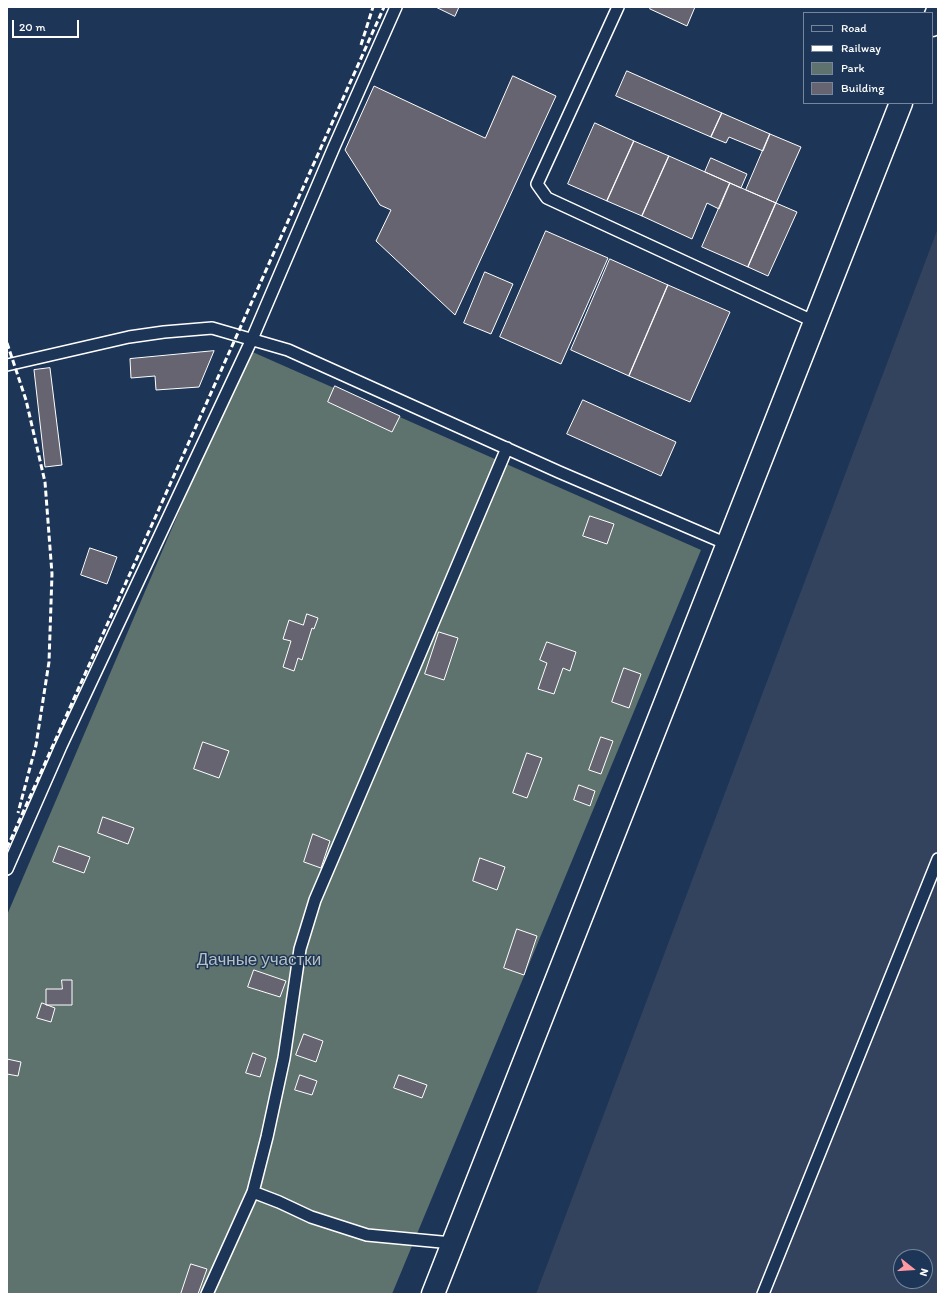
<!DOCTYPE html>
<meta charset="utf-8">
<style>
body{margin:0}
#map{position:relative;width:945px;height:1301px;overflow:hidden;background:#1d3557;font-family:Itim,sans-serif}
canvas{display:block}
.frame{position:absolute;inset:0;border:8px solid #fff;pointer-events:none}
.legend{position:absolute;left:803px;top:12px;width:130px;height:92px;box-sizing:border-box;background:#1d3557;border:1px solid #77869a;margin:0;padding:5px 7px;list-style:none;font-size:12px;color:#fff}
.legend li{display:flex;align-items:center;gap:8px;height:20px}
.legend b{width:20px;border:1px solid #77869a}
.north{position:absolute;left:893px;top:1249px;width:40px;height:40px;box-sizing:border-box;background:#1d3557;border:1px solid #77869a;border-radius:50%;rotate:107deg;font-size:11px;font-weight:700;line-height:16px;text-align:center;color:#fff}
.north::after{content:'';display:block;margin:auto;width:14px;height:18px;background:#ff9aa2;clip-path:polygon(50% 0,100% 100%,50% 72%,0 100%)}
.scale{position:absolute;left:12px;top:20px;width:67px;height:18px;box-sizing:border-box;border:2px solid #fff;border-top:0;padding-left:5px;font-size:12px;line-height:14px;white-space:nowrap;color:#fff;-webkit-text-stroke:3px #1d3557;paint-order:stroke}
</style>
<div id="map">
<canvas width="945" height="1301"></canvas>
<div class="frame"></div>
<ul class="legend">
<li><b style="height:5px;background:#1d3557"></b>Road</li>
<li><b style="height:5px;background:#fff"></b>Railway</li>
<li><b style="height:11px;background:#5f736e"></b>Park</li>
<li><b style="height:11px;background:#656470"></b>Building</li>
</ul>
<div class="north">N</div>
<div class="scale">20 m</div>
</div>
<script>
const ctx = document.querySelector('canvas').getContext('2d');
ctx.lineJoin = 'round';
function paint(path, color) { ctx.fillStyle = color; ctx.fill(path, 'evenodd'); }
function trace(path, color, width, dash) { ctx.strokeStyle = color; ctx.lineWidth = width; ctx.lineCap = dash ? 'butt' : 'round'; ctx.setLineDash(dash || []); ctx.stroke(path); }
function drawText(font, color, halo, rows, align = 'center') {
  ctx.font = font + ' Itim,sans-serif'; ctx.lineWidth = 3; ctx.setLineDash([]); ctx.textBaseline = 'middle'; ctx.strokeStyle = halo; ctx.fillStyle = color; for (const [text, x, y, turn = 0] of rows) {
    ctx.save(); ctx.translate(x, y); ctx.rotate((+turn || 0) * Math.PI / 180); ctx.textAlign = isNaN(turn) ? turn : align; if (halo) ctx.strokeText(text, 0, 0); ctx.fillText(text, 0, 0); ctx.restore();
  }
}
paint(new Path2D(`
 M938,228V1294H536ZM901,1257H925V1281H901Z`), '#33435e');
paint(new Path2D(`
 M248,350L701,550L392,1294H7V915Z`), '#5f736e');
const building = new Path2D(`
 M436,7H459L455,16Z
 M651,7H695L687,26L650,9Z
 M627,71L722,113L711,137L616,96Z
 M513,76L556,96L455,315L376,241L391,210L380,205L345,150L374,86L485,138Z
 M722,113L770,134L763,151L729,137L726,143L711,137Z
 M595,123L634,141L607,201L568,184Z
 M770,134L801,147L776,203L746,190Z
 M634,141L669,156L642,216L607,201Z
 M669,156L730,183L719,209L707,203L692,239L642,216Z
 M711,158L747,174L741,188L705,172Z
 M730,183L776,203L748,267L702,247Z
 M776,203L797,212L768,276L748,267Z
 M546,231L608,258L561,364L500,337Z
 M610,259L668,285L629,376L571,350Z
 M485,272L513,284L491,334L464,323Z
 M668,285L730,312L690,402L629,376Z
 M214,351L199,387L156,390L155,376L131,378L130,359Z
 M50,368L62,465L45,467L34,370Z
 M335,386L400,416L392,432L328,402Z
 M583,400L676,442L661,476L567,434Z
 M590,516L614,524L607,544L583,536Z
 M90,548L117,557L107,584L81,575Z
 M307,614L318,618L314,629L312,628L302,660L298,658L294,671L283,667L291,641L283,639L289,620L303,625Z
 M439,632L458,638L444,680L425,674Z
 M547,642L576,652L570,671L563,668L554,694L538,689L547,663L540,660Z
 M624,668L641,674L629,708L612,702Z
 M601,737L613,741L601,774L589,770Z
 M203,742L229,751L219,778L194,769Z
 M527,753L542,758L527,798L513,793Z
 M579,785L595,791L590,806L574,800Z
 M103,817L134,828L128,844L98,833Z
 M313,834L330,841L321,868L304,862Z
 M59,846L90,857L84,873L53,862Z
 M480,858L505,867L497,890L473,881Z
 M517,929L537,936L524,975L504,968Z
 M254,970L286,981L280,997L248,987Z
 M62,980H72V1005H46V989H62Z
 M42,1003L55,1008L51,1022L37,1018Z
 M304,1034L323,1041L316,1062L296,1055Z
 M253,1053L266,1058L260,1077L246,1073Z
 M7,1059L21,1062L18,1076L7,1074Z
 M300,1075L317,1081L312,1095L295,1090Z
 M399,1075L427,1085L422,1098L394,1088Z
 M191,1264L207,1269L198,1294H181Z`);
paint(building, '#656470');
trace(building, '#fff', 1);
const lane = new Path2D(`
 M618,7L537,184L547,198L815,322
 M7,365L129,337L164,332L212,328L288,350L559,472L727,544
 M7,869L61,746L252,339L334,147L396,7
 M253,1192L279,1202L311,1217L367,1235L452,1243
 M207,1294L253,1192L267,1137L284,1058L300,949L315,900L417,661L507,448
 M763,1294L938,859`);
const secondary = new Path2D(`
 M932,25L938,10
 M433,1294L901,103`);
trace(lane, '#fff', 14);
trace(secondary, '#fff', 25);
trace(lane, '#1d3557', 11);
trace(secondary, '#1d3557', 22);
trace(new Path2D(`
 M361,45L373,7
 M7,343L26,400L45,482L52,574L49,662L36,745L18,813
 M7,848L384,7`), '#fff', 3, [6, 3]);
drawText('17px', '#b7c0be', '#1d3557', [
 ["Дачные участки",259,961]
]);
</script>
